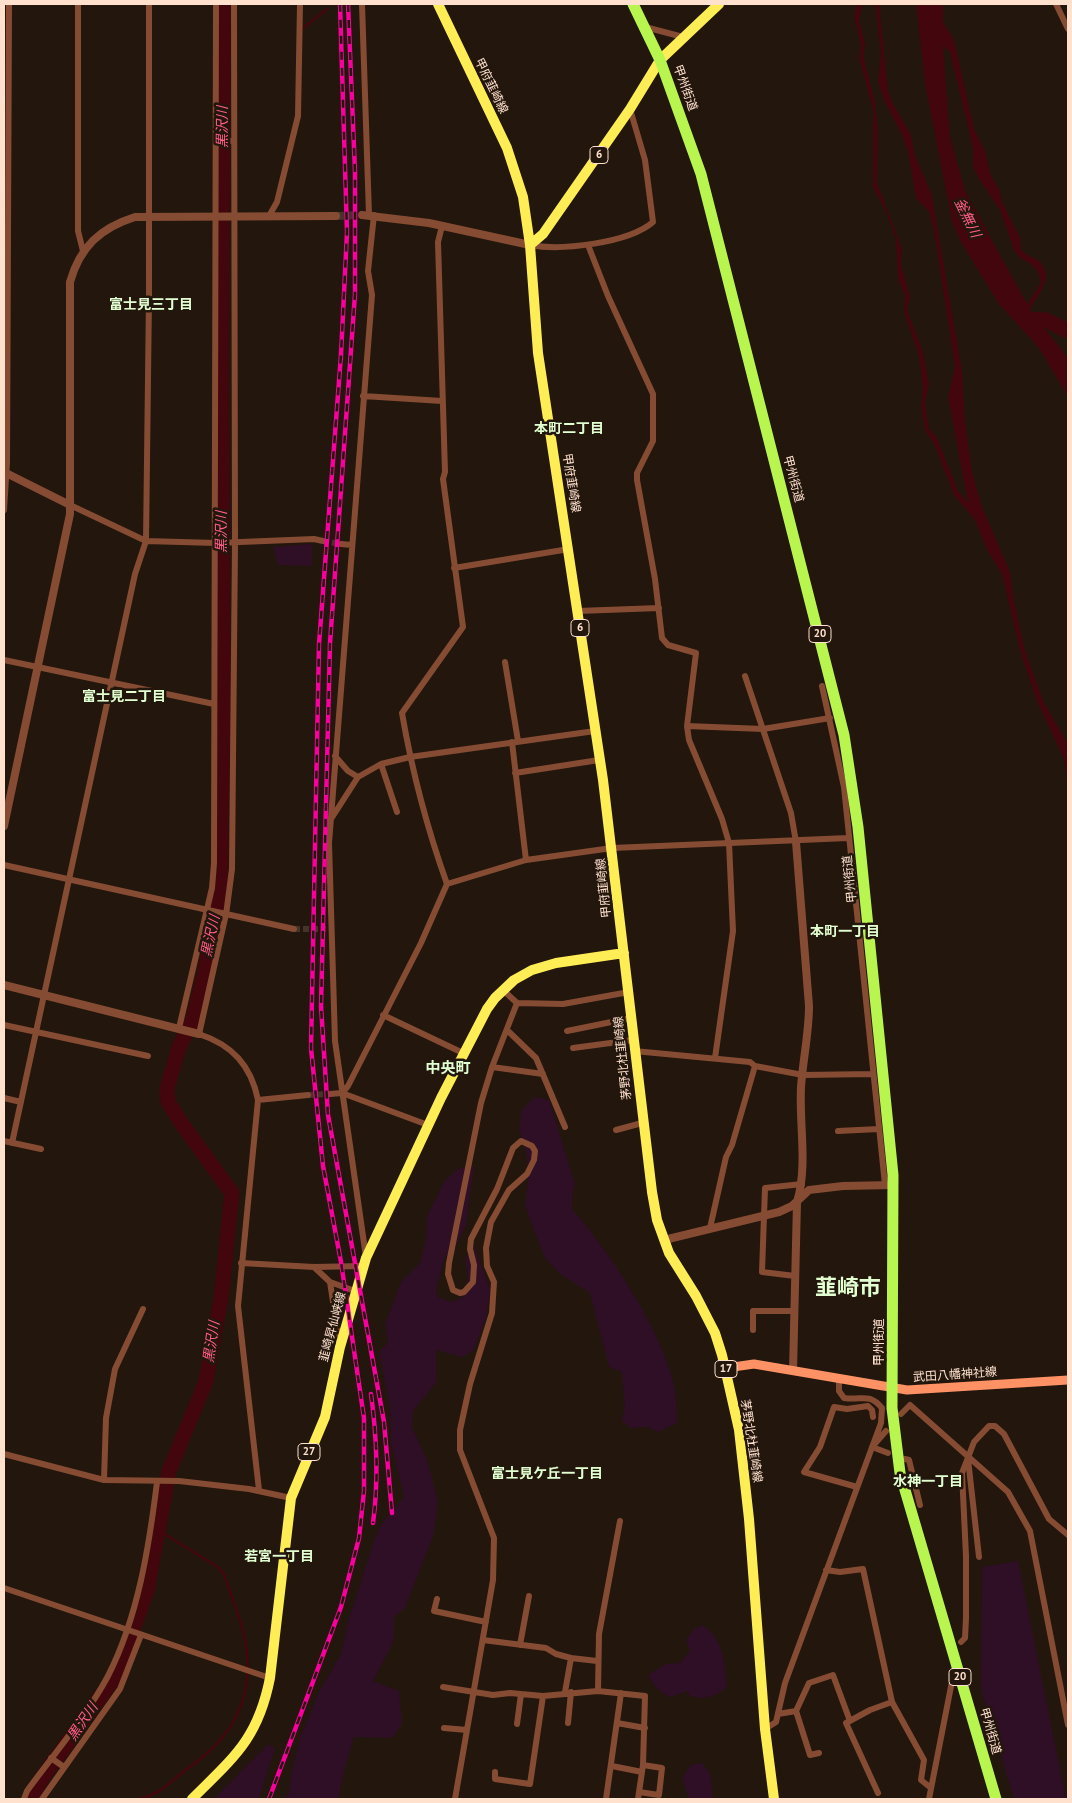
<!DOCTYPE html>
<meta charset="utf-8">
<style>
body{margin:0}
#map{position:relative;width:1072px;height:1803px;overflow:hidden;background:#23160c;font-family:"PT Sans",sans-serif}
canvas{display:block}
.frame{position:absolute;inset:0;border:5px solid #ffe1ce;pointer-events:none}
</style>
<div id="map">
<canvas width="1072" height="1803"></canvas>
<div class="frame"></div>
</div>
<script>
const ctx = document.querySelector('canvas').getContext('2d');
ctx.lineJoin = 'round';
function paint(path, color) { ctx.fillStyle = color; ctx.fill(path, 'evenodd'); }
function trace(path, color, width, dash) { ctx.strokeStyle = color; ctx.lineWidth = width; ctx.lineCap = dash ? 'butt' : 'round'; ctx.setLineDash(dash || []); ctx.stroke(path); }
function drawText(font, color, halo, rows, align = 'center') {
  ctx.font = font + ' "PT Sans","Noto Sans JP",sans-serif'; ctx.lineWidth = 5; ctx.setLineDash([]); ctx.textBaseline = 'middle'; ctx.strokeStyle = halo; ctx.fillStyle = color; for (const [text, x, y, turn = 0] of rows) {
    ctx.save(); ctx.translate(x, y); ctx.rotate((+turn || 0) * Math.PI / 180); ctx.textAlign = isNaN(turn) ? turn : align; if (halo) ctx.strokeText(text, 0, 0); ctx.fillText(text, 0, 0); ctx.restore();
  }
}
paint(new Path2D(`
 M312,544V566L278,565L273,547Z
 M535,1097L549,1100L575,1184L572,1195V1209C609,1251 656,1322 672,1377C676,1391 677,1408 677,1423L658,1432L648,1427L630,1428L622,1420L625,1407L622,1372L609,1367L590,1293L559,1273L545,1258L525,1206L528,1181L527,1155L519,1129L522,1110Z
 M474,1166L466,1225L457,1244L444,1259L436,1290L438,1297L450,1302L462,1298L468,1279L465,1259L474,1245L490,1290L486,1317L474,1350L462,1357L436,1350V1383L413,1411L412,1427L427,1460L438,1502L433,1536L405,1608L394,1617L393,1643L373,1681L399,1691L402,1724L392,1738L354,1737L345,1767L338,1799H284L289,1793L291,1775L301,1735L319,1692L341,1654L348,1622L373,1544L381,1524L404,1497L391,1443L390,1407L379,1352L388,1342L385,1324L401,1282L420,1263L426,1240L427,1216L445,1180L460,1168Z
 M1018,1561L1066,1799H1014L981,1689L982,1567Z
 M703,1625C724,1640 725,1664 727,1687C716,1697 704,1700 690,1696L687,1691L670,1697C659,1692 653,1686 648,1675L666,1664L680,1663L690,1651L686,1640L694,1629Z
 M268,1744L275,1748L259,1799H214Z
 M702,1763L710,1774L713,1799H689L682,1778L691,1765Z`), '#2e0f26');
paint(new Path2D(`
 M857,4H862L859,20L865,44L863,56L875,101L878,130L877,183L902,249L901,264L910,297L907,310L923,352L929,384L925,403L927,418L929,429L937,438L958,491L968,503L948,397L955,367L934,231L929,212L916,198L908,152L901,133L884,100L878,82L881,54L875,4H879L888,90L892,102L911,135L915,155L932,196L962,371L965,422L972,472L982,507L1010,572L1013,597L1025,651L1044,703L1068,744V790L1064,759L1036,699L1020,650L1002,574L987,550L975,520L954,495L935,446L925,430L921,406L923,388L919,356L904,312L905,295L898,279L896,239L886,212L873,187V109L859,58L861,46L854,16Z
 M916,4H943V22L954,40L974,129L985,151L991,176L1000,191L1002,202L1020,238L1021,250C1026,256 1035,257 1041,263C1055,280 1036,295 1030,310L1068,358V397L1039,348L999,304L961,242L952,221L925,84ZM943,46L950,52L973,148V166L979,179L1000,210L1014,250L1019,257L1031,264L1038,272L1041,283L1027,304L965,191L950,137Z`), '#43060c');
trace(new Path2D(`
 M303,28L327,9
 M140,1799C164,1792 168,1783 187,1769C233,1737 256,1697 245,1640C241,1618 231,1596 224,1574L218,1567L158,1530`), '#43060c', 2.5);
trace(new Path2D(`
 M1023,319L1046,320L1068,331
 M30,1799L44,1775L116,1675L147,1591L169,1471L206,1381L221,1298L232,1193L182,1124L168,1102L167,1088L179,1047L193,1019L204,976L220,894L223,712L221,358L223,4`), '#43060c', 15);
trace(new Path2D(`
 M323,541L341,544
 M294,929H326
 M308,1095L330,1094`), '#443429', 6, [6, 3]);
trace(new Path2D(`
 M336,216L362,215`), '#443429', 8, [8, 4]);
trace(new Path2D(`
 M78,4V231L83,251
 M362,4L369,215
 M1056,4L1068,29
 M645,27L683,37
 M216,141H234
 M269,216L277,202L298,116L300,4
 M530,245C561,251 629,243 653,222L645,160L630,109
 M588,245L608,296L653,394V441L637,473V480L655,579L662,638L668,645L696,653L687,726L689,740L722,819L729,843L733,931L715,1058
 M363,396L442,401
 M70,505L146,541L216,543L314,539L323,541
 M4,510L7,462L9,4
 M341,544L352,545
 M454,568L569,549
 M578,611L659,608
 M4,660L214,704
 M505,662L518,741
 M745,676L791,813L796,842
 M822,686L844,787L885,1185
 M687,726L763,729L830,718
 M512,742L526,860
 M335,756L348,771L358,777L381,764L410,757L595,731
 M381,764L397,812
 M515,773L599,760
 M331,819L358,777
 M4,865L294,929
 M447,884L526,860L612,848L848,838
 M226,914L199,1034C232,1045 251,1065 258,1100L238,1306L259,1490
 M226,915L232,869L235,543L234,4
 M517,1003L563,1004L629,992
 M383,1015L463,1053
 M4,1025L148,1056
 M179,1028L212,888L214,863L216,4
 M507,1030L536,1058L565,1127
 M567,1031L631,1018
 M573,1048L633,1040
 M634,1051L750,1062L755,1066L803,1075L873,1074
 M492,1067L543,1074
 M342,1093L348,1086L421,943L447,884C427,828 412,771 402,713L463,627L443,479L445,472L438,242L442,226
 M330,1094L342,1093L428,1125
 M4,1098L21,1102
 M258,1100L308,1095
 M616,1130L642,1123
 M838,1131L879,1129
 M4,1141L41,1149
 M12,1143L135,574L146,541L149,297V4
 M710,1228L726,1157L732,1145L755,1066
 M366,1257L335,1041L329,843L372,295L368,271L374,215
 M241,1263L314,1267L363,1266
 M314,1267L330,1282L355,1291
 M795,1276L762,1272L765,1188L802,1184
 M330,1282L339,1341
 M753,1330V1311H793
 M901,1414L910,1405L1008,1492L1030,1531L1068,1725
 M886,1431L872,1447L888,1453
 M4,1454L104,1480L179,1481L249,1489L291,1498
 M905,1459L909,1460L920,1505
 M968,1459L979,1557
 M104,1480L106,1418L115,1369L143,1309
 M857,1487L804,1472L820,1447L834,1407L847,1409L868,1406L872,1410L873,1417
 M826,1570L840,1572L863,1569L892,1702L924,1760L921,1780L931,1788
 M4,1588L270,1678
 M437,1599L434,1611L486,1622
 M483,1640L546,1648L556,1654L571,1658L597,1661
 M961,1642L965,1638L966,1618V1556L962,1473L974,1442L989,1426H995L1004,1434L1049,1519L1068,1535
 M520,1645L529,1596
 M443,1687L493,1695L510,1693L543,1696L598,1691L645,1696L643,1765L638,1799
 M598,1691L599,1634L620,1521
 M565,1692L571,1658
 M778,1714L796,1711
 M568,1723L571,1692
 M617,1723L645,1728
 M517,1724L521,1694
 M444,1728L467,1730
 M765,1729L776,1722L785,1683L881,1423L882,1408C868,1392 862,1401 844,1398L839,1391V1379
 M819,1753L810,1755L796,1711L809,1683L833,1675L850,1721
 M51,1758L64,1767
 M612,1766L642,1772
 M495,1772V1779L530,1784L543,1696
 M639,1792L659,1795L662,1768L643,1765
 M878,1793L846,1723L870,1710L892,1702
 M24,1799L27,1791C54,1754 86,1717 108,1676C138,1617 149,1547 157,1482
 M42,1799L120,1689L141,1635
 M455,1799L493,1580L494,1538L460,1450V1430L470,1384L492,1313L494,1282L487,1266L486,1248L491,1222L509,1190L527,1174L534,1160L535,1151L532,1146L521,1141L513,1148L497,1189L471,1239L470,1249L474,1265L473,1282L464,1292L460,1293L453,1290L448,1274L449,1263L481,1103L492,1067L517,1003L503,990
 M606,1799L621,1693
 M929,1799L955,1666`), '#864c33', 6);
trace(new Path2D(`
 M362,215L429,223L530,245
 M4,472L70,505
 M4,826L70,514V282C80,247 100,228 135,217L336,216
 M4,985L199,1034
 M664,1240L779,1212L792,1206L809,1190L843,1186L893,1185
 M793,1371L797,1202C808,1166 799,1125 801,1087C803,1059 809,1033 809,1006L796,842`), '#864c33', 8);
trace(new Path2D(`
 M726,1368L754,1364L907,1390L1068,1380`), '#ff9265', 9);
trace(new Path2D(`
 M438,4L507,148L523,197L530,245L538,353L603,780L652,1192L657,1220L669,1253L696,1296L715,1333L722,1355L739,1430L749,1519L765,1729L774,1799
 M530,245L543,234L630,109L660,60L719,4
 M192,1799C234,1757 258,1739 270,1678L291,1498L325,1417L340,1347L366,1258L441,1098L487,1009L495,998L514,980L532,970L556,963L624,953`), '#ffed55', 10);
trace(new Path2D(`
 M633,4L660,60L701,174L844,735L858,827L893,1175L892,1408L900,1473L996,1799`), '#b8f64f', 11);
const rail = new Path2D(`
 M348,4L355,172V294L330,643L321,1006L328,1115L384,1422L392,1513
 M371,1394C377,1438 379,1479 373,1523
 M269,1799L341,1607L359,1538L364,1491V1418L341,1262L323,1166L311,1048L319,644L341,355L347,232L340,4`);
trace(rail, '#f9009e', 4.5);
trace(rail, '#23160c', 2.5, [8]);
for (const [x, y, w] of [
 [599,155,18],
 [580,628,18],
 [820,634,22],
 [726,1369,22],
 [309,1452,22],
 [960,1677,22]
]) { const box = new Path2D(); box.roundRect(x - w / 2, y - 8.5, w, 17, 4); ctx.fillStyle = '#23160c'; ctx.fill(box); trace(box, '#ffe1ce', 1); }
drawText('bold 11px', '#ffe1ce', null, [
 ["6",599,155],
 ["6",580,628],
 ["20",820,634],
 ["17",726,1369],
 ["27",309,1452],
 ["20",960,1677]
]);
drawText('12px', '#ffe1ce', '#23160c', [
 ["甲府韮崎線",491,86,64],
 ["甲州街道",685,88,70],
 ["甲州街道",793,479,75],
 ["甲府韮崎線",571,483,81],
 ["甲州街道",850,879,-96],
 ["甲府韮崎線",604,888,-96],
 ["茅野北杜韮崎線",623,1058,-96],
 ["韮崎昇仙峡線",333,1327,-75],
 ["甲州街道",880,1342,-90],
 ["武田八幡神社線",955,1375,-4],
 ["茅野北杜韮崎線",751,1441,81],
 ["甲州街道",990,1731,74]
]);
drawText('italic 14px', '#ff5c88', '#23160c', [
 ["黒沢川",223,127,-90],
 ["釜無川",967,218,64],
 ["黒沢川",222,532,-90],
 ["黒沢川",211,936,-78],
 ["黒沢川",212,1342,-82],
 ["黒沢川",83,1722,-56]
]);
drawText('bold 14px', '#e1ffd0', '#23160c', [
 ["富士見三丁目",151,305],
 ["本町二丁目",569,429],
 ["富士見二丁目",124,697],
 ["本町一丁目",845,932],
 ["富士見ケ丘一丁目",547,1474],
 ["水神一丁目",928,1482],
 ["若宮一丁目",279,1557]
]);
drawText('bold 15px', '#e1ffd0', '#23160c', [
 ["中央町",448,1069]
]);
drawText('bold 22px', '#e1ffd0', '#23160c', [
 ["韮崎市",848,1289]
]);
</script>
